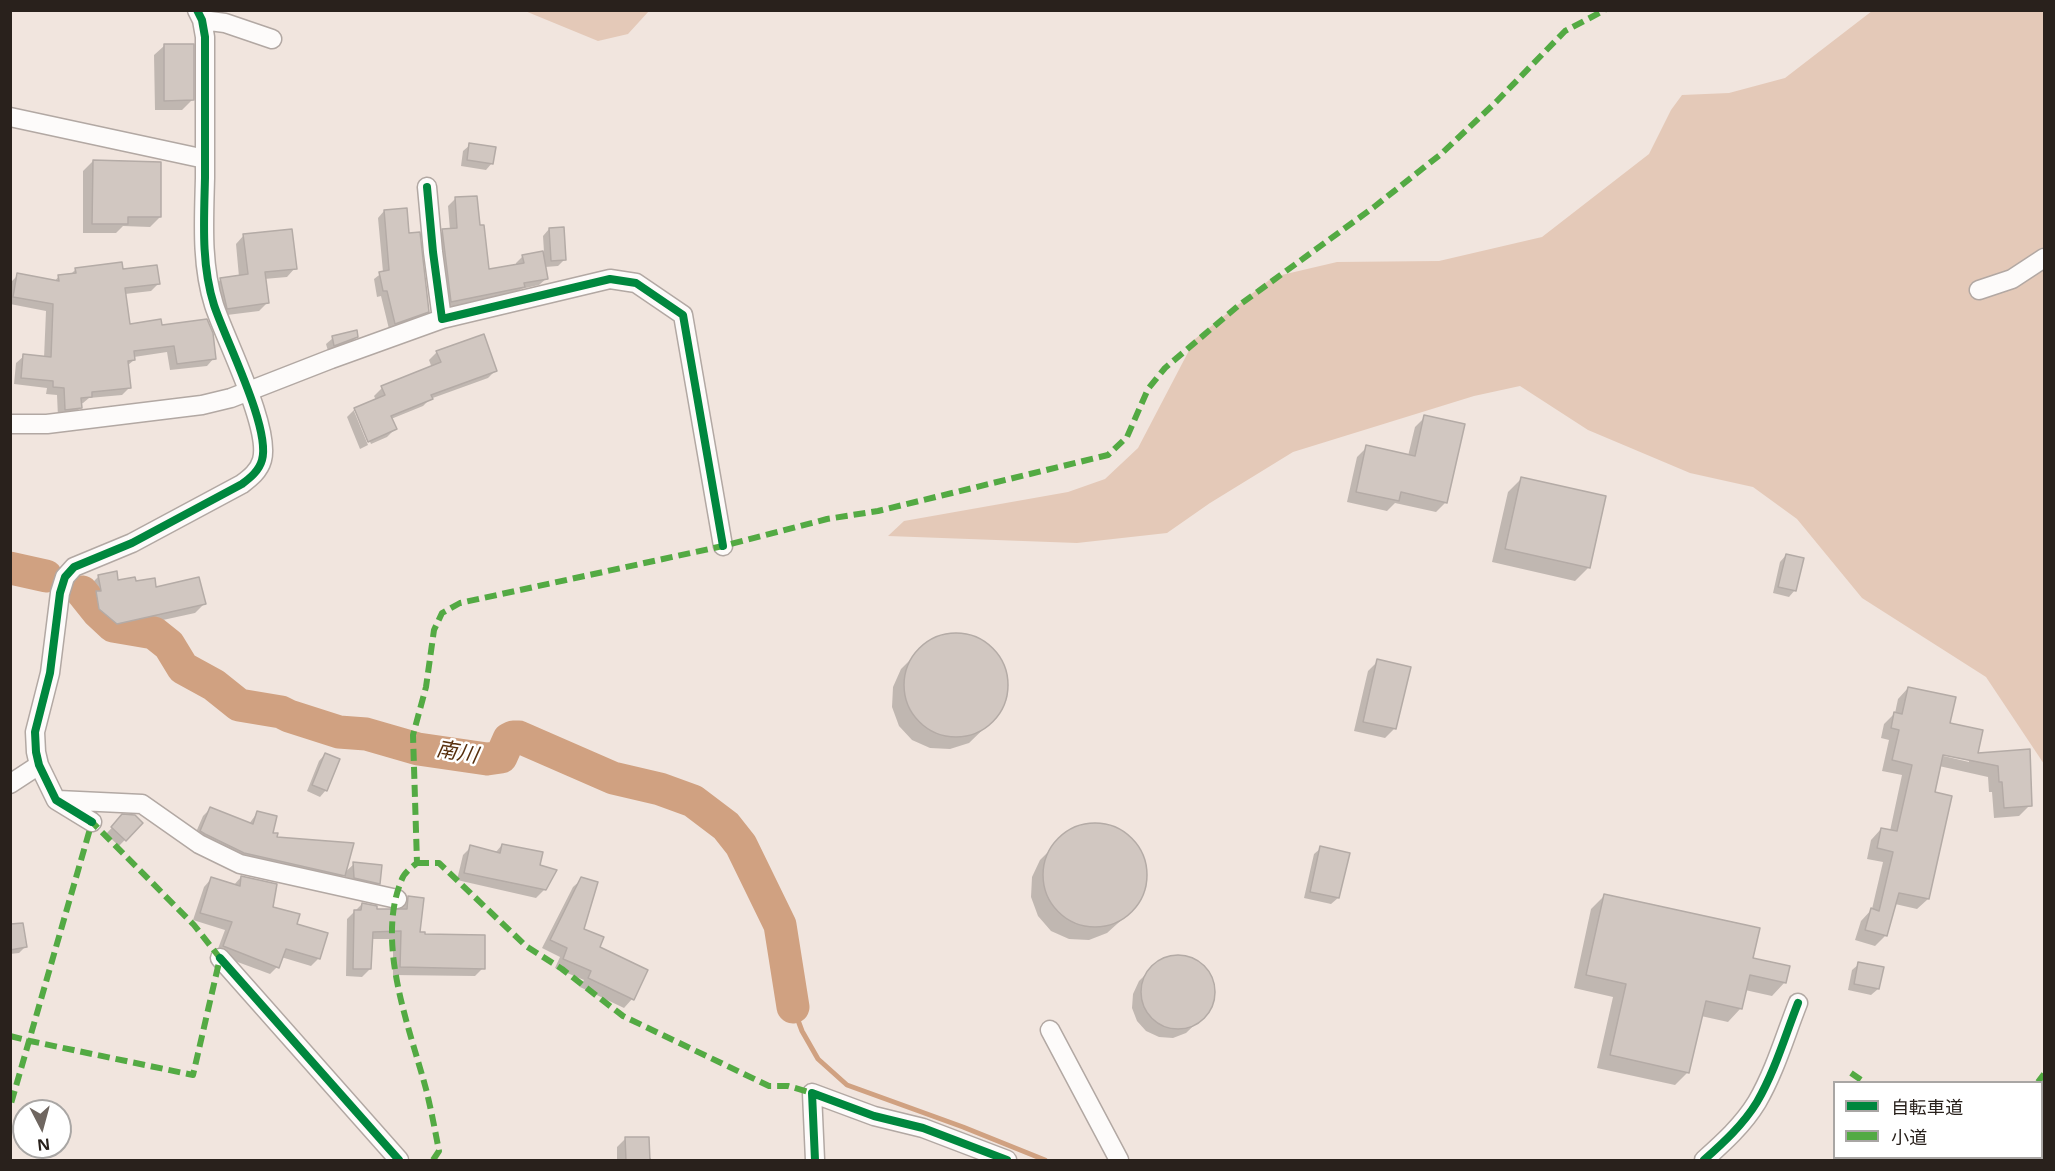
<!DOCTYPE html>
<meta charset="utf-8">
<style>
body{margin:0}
#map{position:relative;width:2055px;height:1171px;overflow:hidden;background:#f1e5de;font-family:"Noto Sans","Noto Sans JP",sans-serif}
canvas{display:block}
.frame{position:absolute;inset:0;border:12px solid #29211c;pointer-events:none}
.legend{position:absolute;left:1833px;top:1081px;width:210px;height:78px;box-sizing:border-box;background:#fff;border:2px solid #a9a6a4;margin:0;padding:8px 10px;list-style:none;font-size:18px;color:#29211c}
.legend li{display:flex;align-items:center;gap:12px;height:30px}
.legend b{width:30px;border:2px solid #a9a6a4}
.north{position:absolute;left:12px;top:1099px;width:60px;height:60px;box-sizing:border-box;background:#fff;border:2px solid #a9a6a4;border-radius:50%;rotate:174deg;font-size:16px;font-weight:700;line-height:24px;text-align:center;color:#29211c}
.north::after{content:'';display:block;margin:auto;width:21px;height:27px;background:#6f6660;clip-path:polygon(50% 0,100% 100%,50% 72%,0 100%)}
</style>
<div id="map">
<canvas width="2055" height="1171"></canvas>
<div class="frame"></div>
<ul class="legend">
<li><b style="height:8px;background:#00873e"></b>自転車道</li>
<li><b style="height:8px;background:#53aa43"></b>小道</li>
</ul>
<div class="north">N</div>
</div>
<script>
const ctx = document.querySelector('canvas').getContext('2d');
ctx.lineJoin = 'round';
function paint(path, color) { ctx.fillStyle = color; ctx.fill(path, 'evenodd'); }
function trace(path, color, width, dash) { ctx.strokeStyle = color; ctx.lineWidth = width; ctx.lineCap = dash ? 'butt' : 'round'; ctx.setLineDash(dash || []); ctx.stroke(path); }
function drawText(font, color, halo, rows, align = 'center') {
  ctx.font = font + ' "Noto Sans","Noto Sans JP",sans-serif'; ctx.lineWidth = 5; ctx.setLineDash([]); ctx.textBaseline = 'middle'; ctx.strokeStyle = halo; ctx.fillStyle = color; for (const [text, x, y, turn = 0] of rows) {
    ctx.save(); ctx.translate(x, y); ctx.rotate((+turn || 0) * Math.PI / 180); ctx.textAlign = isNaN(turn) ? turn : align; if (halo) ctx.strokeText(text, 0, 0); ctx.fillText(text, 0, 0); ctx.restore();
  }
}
paint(new Path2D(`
 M525,11L649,10V11L628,34L598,41Z
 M1872,11H2044V764L1986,677L1862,598L1797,519L1753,487L1690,473L1588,430L1520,386L1474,396L1293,452L1210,503L1167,533L1077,543L888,536L904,521L1068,492L1105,479L1138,448L1195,339L1273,277L1337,262L1439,261L1542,237L1649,154L1671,110L1682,95L1729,93L1785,78Z`), '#e4c9b8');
paint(new Path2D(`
 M164,46L192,100L182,110H155L154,55Z
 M470,145L492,163L486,170L461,166L463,151Z
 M93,161L160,217L150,227L123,226L116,233H83V171Z
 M455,199L478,227L488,271L516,266V263L523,256L544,252L543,236L549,229L564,260L558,266L545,267L547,278L539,285L521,289L516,294L444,309L436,238L443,231L450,230L448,206Z
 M384,211L407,235L428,311L421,318L389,329L381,296L377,297L374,279L383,272L378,218Z
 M244,235L295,268L287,277L264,279L268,302L259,311L219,316L213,288L221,279L239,277L236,244Z
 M76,269L121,271L158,284L151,291L125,294L129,325L160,327L214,358L207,366L170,370L167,352L134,357V360L127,366L129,388L122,395L89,398L83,403L80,404V408L73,415L58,417L57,395L46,394L47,388L14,384L16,363L24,356L44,358L46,311L10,304L11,282L18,275L54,282L59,276L70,275Z
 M357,337L350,343L328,351L326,344L333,338Z
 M437,352L496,370L488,378L430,399L423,406L391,419L395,429L387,437L371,444L357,411H354L368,445L360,449L347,417L355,409L376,400L374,396L382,388L432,368L429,360Z
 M1425,417L1446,502L1436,512L1395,503L1387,511L1347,502L1357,457L1367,447L1408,456L1415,427Z
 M1522,478L1589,567L1575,581L1492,562L1508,492Z
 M1786,555L1795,590L1789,597L1773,593L1780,562Z
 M99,576L155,588L204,604L195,613L108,632L91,618L87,602L92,597L90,585Z
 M949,635L969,636L987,644L1000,659L1007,677L1006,697L998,715L969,743L950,749L930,748L912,740L899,726L892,707L893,687L901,669L915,655L930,642Z
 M1378,661L1395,728L1385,738L1354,731L1368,671Z
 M1908,688L1948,724L1976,755L2028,751L2030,805L2019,816L1994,818L1992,792H1989L1988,777L1939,766L1933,793L1928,899L1917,909L1895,904L1886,935L1875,946L1855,940L1861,921L1872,909L1883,862L1867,859L1871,840L1881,829L1890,831L1902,775L1882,771L1889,740L1881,738L1884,724L1895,713L1898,699ZM1936,752L1969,759V762L1935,754Z
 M325,754L326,790L320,797L307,791L319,761Z
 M211,808L249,824L257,813L276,838L343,874L354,864L379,883L370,892L345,886V873L335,883L235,861L193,839L203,816Z
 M123,816L141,823L119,846L106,834Z
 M1088,825L1108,826L1126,835L1139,849L1146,868L1145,887L1137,906L1107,933L1089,940L1069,939L1051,931L1038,916L1031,897L1032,877L1040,860L1054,846L1069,832Z
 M502,845L538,866L544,890L536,898L457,880L463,855L471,847L495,853Z
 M1321,848L1338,898L1331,904L1304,898L1314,854Z
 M241,877L272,908L295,925L319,958L311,966L281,957L277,967L270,974L216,954L225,930L193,920L204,887L211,879L233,886Z
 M582,879V930L598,948L646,971L632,999L624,1008L580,987L584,980L555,968L560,957L542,948L573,887Z
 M1604,896L1785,982L1772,996L1745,990L1741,1008L1728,1022L1701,1016L1688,1072L1675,1085L1597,1068L1613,997L1574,988L1591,909Z
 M408,898L418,933L483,968L475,976L393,975V939H371L370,969L362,977L346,976L347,919L362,904L375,911H400L401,905Z
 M10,926L25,947L19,953L10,954Z
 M1173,957H1187L1200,963L1209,973L1214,986L1213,1000L1207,1013L1186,1033L1173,1038L1159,1037L1146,1031L1137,1021L1132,1008L1133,994L1139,981L1149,971L1160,961Z
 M1859,964L1878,989L1871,995L1848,990L1852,970Z
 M626,1138L648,1158H651V1160H617V1147Z`), '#0003');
trace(new Path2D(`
 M793,1007L802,1031L818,1059L847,1085L963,1127L1045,1160`), '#d0a181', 5);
trace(new Path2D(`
 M10,568L46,576
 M82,592L98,612L113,626L154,633L169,645L183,668L214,685L239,705L281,712L289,716L339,732L366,734L418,749L487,759L501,757L509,739L513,737H519L613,778L660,789L693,801L726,826L741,845L780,925L793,1007`), '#d0a181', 33);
const building = new Path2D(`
 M164,44H194V100L164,101Z
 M469,143L496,147L493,164L467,160Z
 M93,160L161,162V217H128V224H92Z
 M477,196L480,225H484L489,269L524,263L522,255L543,251L548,279L524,283L525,287L451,302L442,229L457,228L455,197Z
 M407,208L409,233L420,232L429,312L395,324L387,291H383L379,272L389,270L384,210Z
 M564,227L566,260L551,261L549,228Z
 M292,229L297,269L265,272L269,303L227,309L220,278L248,274L243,234Z
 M122,262L123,269L157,265L160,284L125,288L130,324L161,319L162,325L207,319L213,333L216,359L177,364L174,346L134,351L135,360L128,361L131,388L92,392V397L81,398L82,408L65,410L64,388L53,387V381L21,378L23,354L51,357L53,304L13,297L17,273L59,281L58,275L76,273L75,268Z
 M357,330L358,337L334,346L332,336Z
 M484,334L497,371L431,395L433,399L391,416L397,429L368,442L354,408L385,395L381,386L441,362L436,351Z
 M1424,415L1465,424L1447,503L1401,492L1399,501L1356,492L1366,445L1415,456Z
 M1521,477L1606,496L1590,568L1505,549Z
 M1786,554L1804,558L1796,591L1778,587Z
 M117,571L118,580L135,577L136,581L155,578L156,587L199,577L206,604L117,624L99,609L96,591H101L98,575Z
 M904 685a52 52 0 1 1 104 0a52 52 0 1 1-104 0Z
 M1377,659L1411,667L1396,729L1363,722Z
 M1908,687L1956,697L1950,723L1983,730L1978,753L2030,749L2032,806L2004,808L2002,782H1999L1998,766L1943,755L1935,792L1952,796L1929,899L1899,893L1887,936L1865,930L1871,908L1879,911L1893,852L1877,848L1881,828L1897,831L1912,765L1892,760L1899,730L1891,728L1894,712L1902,714Z
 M325,753L340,759L327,791L312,785Z
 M210,807L253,824L257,811L277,816L273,833H278L277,837L354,843L345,876L244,853L205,834L200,831Z
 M122,814L135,815L143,823L126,841L111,827Z
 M1043 875a52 52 0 1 1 104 0a52 52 0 1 1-104 0Z
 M502,844L543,852L540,865L557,870L546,890L464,873L470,845L500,853Z
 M1320,846L1350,853L1339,898L1310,892Z
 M353,862L382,865L380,884L354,878Z
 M241,876L277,884L273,907L300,914L297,924L328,933L320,959L286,949L279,968L223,946L232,922L200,913L211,877L240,886Z
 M581,877L598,882L584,929L604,937L600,947L648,970L634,1000L588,978L591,971L563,959L567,948L550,940Z
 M1604,894L1760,928L1753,958L1790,966L1786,983L1750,975L1742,1009L1706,1001L1689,1073L1610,1055L1626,984L1586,975Z
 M408,896L424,898L420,932H425V934L485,935V969L400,967L401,931L373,932L371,969H353L354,910H361L362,903L377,906V909H407Z
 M23,923L27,947L10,950V924Z
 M1141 992a37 37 0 1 1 74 0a37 37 0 1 1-74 0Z
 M1858,962L1884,967L1879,989L1854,984Z
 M625,1137H649L650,1161H626Z`);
paint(building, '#d1c7c1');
trace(building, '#b4aba6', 1.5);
const minor = new Path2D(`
 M202,20L225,23L272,39
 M10,117L205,159
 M427,187L433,252L442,319L610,279L636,283L683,315L723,546
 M1979,290L2012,279L2044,258
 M10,424H47L202,405L231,398L331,359L442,319
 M10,784L39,765
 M58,800L142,804L199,844L240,864L397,899
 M92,822L56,800L39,765L36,752L35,732L50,673L60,593L65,577L74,567L132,543L242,484C250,478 259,471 262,460C271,428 225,339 214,305C201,264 204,220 205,178C205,131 205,84 205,37L202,20L197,10
 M220,958L399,1160
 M1050,1030L1119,1160
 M815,1160L812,1093L874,1116L923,1128L1007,1160
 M1704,1160C1723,1143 1743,1125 1757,1102C1775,1071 1785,1036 1798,1003`);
trace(minor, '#b2a8a3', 21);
trace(minor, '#fdfbfa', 18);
trace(new Path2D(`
 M417,863H439L526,946L562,969L623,1016L769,1086H788L812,1093
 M10,1036L30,1041L193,1075L220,958L194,925L92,822L10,1107
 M1851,1073L1864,1082
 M2038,1082L2044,1074
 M1960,1158L1964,1160
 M433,1160L439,1151C435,1130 431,1109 426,1089C409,1026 375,942 402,879C404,873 412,867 417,863L413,735L426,687L434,630L442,613L460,603L723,546L827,519L878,511L1108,455L1127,437L1148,389L1165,368L1238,306L1374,207L1441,154L1496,102L1565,31L1605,10
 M1978,1160L1980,1158`), '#53aa43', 6, [12, 6]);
trace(new Path2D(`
 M427,187L433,252L442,319L610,279L636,283L683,315L723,546
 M92,822L56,800L39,765L36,752L35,732L50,673L60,593L65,577L74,567L132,543L242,484C250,478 259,471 262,460C271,428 225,339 214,305C201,264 204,220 205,178C205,131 205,84 205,37L202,20L197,10
 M220,958L399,1160
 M815,1160L812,1093L874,1116L923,1128L1007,1160
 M1704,1160C1723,1143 1743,1125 1757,1102C1775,1071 1785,1036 1798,1003`), '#00873e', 8);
drawText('italic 21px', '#582f0d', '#fff', [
 ["南川",457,753,10]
]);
</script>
